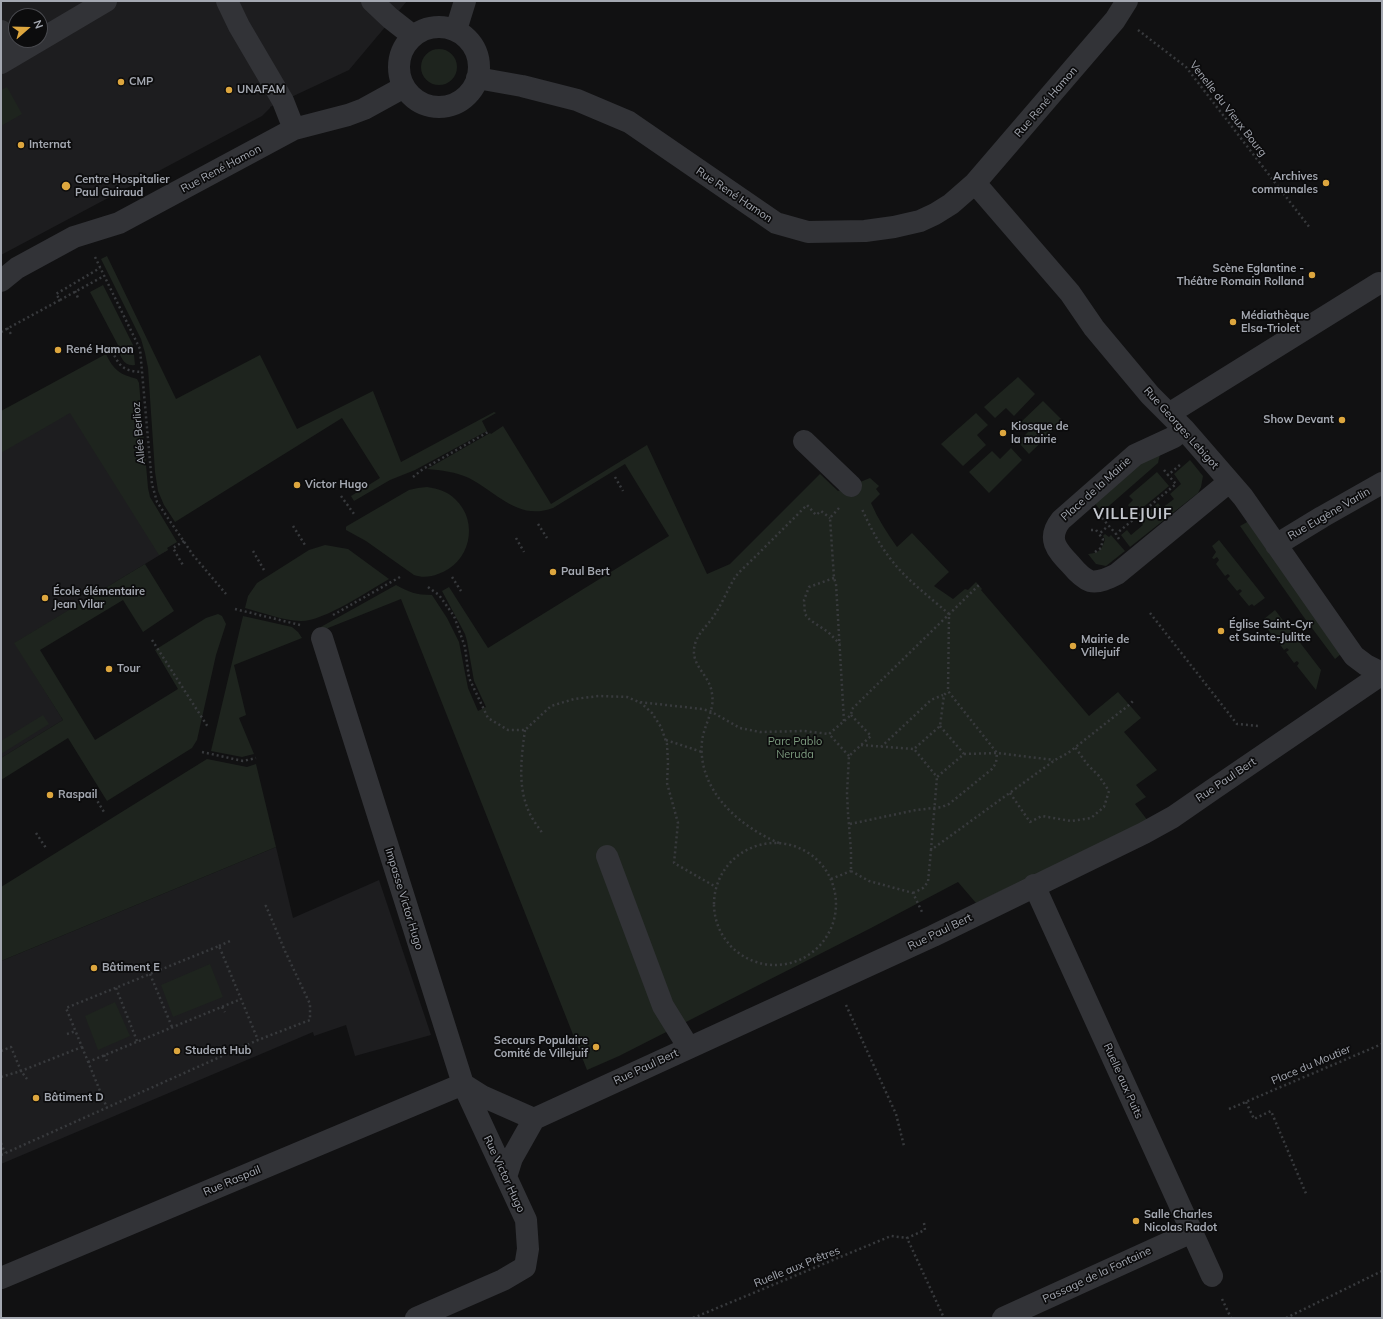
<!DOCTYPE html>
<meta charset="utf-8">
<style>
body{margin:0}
#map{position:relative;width:1383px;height:1319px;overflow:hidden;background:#111112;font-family:Mulish,sans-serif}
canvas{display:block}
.frame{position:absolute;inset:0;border:2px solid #a4a8b1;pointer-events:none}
.north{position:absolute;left:8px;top:8px;width:40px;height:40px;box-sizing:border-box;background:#0c0c0d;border:1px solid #494a4f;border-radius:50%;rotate:70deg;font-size:11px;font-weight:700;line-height:16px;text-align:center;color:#a4a8b1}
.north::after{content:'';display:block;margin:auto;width:14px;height:18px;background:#dda63e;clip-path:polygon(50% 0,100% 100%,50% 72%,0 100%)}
</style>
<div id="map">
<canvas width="1383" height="1319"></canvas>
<div class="frame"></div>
<div class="north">N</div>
</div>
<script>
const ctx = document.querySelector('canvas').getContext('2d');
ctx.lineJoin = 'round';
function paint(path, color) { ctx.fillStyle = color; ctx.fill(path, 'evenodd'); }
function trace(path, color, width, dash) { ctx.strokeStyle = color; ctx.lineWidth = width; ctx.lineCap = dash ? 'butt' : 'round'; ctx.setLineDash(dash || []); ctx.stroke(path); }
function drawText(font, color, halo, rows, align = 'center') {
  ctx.font = font + ' Mulish,sans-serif'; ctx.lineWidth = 3.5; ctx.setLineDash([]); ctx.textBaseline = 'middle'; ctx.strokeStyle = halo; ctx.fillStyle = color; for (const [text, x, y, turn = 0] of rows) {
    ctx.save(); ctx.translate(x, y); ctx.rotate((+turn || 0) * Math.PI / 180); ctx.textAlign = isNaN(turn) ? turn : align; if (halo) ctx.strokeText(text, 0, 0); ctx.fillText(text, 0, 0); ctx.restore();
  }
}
paint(new Path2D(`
 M1,1H407L349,70L270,107V108L262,116L1,255ZM16,16H40V40H16Z
 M84,394L141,494L168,550L15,643L63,720L1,758V438Z
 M276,847L293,918L379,880L431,1035L355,1056L346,1025L314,1036L313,1032L1,1164V961Z`), '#1d1d1f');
paint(new Path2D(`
 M421 67a18 18 0 1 1 36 0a18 18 0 1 1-36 0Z
 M7,87L22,114L1,126V90Z
 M107,256L176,399L260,355L297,429L373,391L401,462L494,412L496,413L482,421L487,431L415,470L390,480L354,501L351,496L380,478L342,418L175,522L164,505L158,491L155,472L148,368L145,353L141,339L101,259Z
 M103,285L133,345L135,365C124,367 121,357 117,348L119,347L90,292Z
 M106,354C114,371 120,374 137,379L139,383L148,488L150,497L177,542L167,548L168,550L159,555L70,413L1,453V411Z
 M1018,377L1035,394L1014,416L1006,408L995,418L984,407Z
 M1043,401L1063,421L1029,454L1018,442L1029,431L1020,423Z
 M976,413L988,425L977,435L986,445L963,466L941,444Z
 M503,426L551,504L647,445L707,574L730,564L820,474L838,491L870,478L879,486L876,489L880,494L871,503C878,519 887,533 897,547L912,533L949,572L934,586L953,599L965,589L968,590L976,582L982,589L981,590L1089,716L1118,692L1141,718L1124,732L1157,770L1136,785L1146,797L1135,804L1148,821L976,903L958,882L871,928L619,1056L587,1070L401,599L318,632L319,628L396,585C409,592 416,595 432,595L447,618L459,642L468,688L478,711L486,707L474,681L467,641L465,634L442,591L449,587L488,648L669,536L625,464L553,508C518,521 498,493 469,478C456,472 441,470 427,469L490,433L491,434Z
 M1011,448L1022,460L989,493L969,472L992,451L1000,459Z
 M1160,454L1158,463L1102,512L1092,500L1135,465Z
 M1190,460L1203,476L1201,487L1198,493L1130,547L1121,535L1127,530L1131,535L1143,525L1139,520L1158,503L1162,508L1174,499L1170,494L1181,484L1174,474Z
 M1157,472L1169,486L1141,509L1138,506L1132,511L1128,505L1133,500L1129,496Z
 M427,487C438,489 447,491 455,499C480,522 470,564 438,574C431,577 422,578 414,575L366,541L346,530V527L347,526L409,490L418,488Z
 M1249,521L1341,654L1335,659L1303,616L1240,526Z
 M1105,534L1109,537L1111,535L1125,551L1106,566L1096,564L1088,554C1099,553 1102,550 1105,539L1103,536Z
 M1219,540L1265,598L1254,606L1252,604L1249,606L1239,594L1242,591L1240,589L1237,591L1227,579L1230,576L1228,574L1225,576L1216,564L1219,560L1217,557L1214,559L1212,558L1216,552L1212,546Z
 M325,545L348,549L389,579C368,591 323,622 300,621C285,621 260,612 245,608L248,596L257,583L309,550Z
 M145,564L174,611L143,632L123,600L40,650L95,740L178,689L155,650L206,618L218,614L222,616L226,624L216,655L197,740L192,748L107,801L68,738L1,780V758L63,720L14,643Z
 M1275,610L1321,670L1316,690L1297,666L1299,663L1297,661L1294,663L1286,652L1289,650L1287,648L1284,650L1276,639L1278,637L1277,635L1274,637L1263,624L1266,621L1264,619Z
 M243,616L292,627L298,632L302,638L234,665L246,715L239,718L254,754L242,757L211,751Z
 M43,715L49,724L1,754V741Z
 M207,759L247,767L256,764L276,847L1,961V887Z
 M210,964L223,997L173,1017L161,985Z
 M115,1002L130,1036L98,1050L85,1016Z`), '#1e241e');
trace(new Path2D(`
 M1138,30L1186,67L1310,228
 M95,257L140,349L152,484L157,502L193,555L226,594
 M75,291L78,298
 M60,300L104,276
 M7,328L11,334
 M1,332L60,300L56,294L100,268
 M112,351C120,367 123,371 142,372
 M1164,470L1168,475L1181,464
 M413,477L423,469L488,432
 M615,477L623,491
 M341,496L354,514
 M839,508L830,518L834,578L836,584L844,721
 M1102,518L1116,534
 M538,524L547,538
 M293,526L305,545
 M1091,530H1096L1099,534
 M516,538L524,552
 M1119,539L1116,534L1176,484L1168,475
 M184,541L173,548L184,567
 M253,551L264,570
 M1095,552L1101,548L1103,539L1099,534L1108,526
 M452,577L461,591
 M834,578L809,587L804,600L805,614L810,620L828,632L840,644
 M428,587L439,595L454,616L465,647L469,678L488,718L508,730H525L551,706L574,699L599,696L627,697L639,702L702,709L710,711L740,728L760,732L804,731L829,734
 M235,609L300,625
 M1150,613L1237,724L1259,726
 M333,615L400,577
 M152,640L208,727
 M640,702L652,713L661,727L667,744L668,763L667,783L678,823L674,863L716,887
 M851,715L871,736L849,756L847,793L848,813L851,851V871
 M940,726L964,754L937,777L914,749L940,726L944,695L948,691
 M525,730C521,760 517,789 531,816C534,822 539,828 543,834
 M666,740L702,752
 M861,745L914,749
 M881,747L931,700L943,695
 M202,752L243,761L256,758
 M964,754L997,753L1054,760
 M849,756L829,734L851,715L852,709L979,585
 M1010,793L1030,822L1042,816L1071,821L1091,818L1104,807L1109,791L1099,776L1087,764L1075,747
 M95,797L104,812
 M850,824L916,810L942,807L949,804L992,769L996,763L997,753L948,691L949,614C932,599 907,580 893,562C880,546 870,527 862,509
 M36,833L46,848
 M714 904a61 61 0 1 1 122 0a61 61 0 1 1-122 0Z
 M779,843C738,826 697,789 702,741C704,725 715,710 712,694C710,673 687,665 696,641C700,631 710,623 715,614C723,602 728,588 736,576C742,569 750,562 757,555C774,538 790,522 807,505L816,515L821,511L830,518
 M931,850L937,777
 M851,871L869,881L913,893L922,912
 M831,879L851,871
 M913,893L923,888L928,882L931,850L1055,760L1068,753L1129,705L1134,700
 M219,946L230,941
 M150,974L172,1027
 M116,988L137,1041
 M846,1005L896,1114L904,1146
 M222,1007L225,1012
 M67,1034L76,1031
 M82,1047L107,1108
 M1,1051L11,1047L21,1071L27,1079
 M104,1055L107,1061
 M88,1062L241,999
 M1,1077L21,1071L82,1047L66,1008L219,946L258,1040
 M1246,1102L1254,1119L1271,1111L1307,1196
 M1229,1109L1382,1044
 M1,1143L5,1153
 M1,1155L258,1040L310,1020V1004L285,951L266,906L263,907
 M924,1223L925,1230L907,1238L944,1318
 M1222,1299L1231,1318
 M693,1318L891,1236L907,1238
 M1286,1318L1382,1271`), '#383a3d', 2.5, [2, 3]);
trace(new Path2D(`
 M227,1L239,26L283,101L294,129
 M372,1L390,18L413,36
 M399 67a40 40 0 1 1 80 0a40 40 0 1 1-80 0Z
 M456,30L465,1
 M1,31L15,54
 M40,40L106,1
 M1,63L40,40
 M477,78L522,86L577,100L629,122L776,223L808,232L865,231L894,227L920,221L935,214L951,204L975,183L1115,20L1127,1
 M975,183L1070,293L1094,328L1150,395L1184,429L1243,497L1354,656L1366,665L1382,673
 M1,281L17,268L74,237L119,223L294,129L348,115L364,109L404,87
 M1175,410L1379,283
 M1184,429L1174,437L1135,455L1061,520C1046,539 1057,550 1071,565C1076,571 1082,578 1090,581C1099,583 1109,578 1117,574L1229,482
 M804,441L851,486
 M1276,545L1322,517L1382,483
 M322,638L463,1084L526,1220L528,1249L525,1267L503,1280L416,1318
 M607,856L663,1006L689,1048
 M1034,885L1212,1276
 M463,1084L482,1096L534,1119
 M506,1177L512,1158L534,1119L933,936L1144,833L1173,817L1212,790L1382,674
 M1,1278L463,1084
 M1003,1318L1192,1232`), '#323337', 22);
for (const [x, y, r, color] of [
 [121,82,4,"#dda63e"],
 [229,90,4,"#dda63e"],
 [21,145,4,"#dda63e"],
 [1326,183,4,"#dda63e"],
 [66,186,5,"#dda63e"],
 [1312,275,4,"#dda63e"],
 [1233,322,4,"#dda63e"],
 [58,350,4,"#dda63e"],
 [1342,420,4,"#dda63e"],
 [1003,433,4,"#dda63e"],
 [297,485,4,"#dda63e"],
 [553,572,4,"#dda63e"],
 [45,598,4,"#dda63e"],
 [1221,631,4,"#dda63e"],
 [1073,646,4,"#dda63e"],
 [109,669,4,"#dda63e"],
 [50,795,4,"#dda63e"],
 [94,968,4,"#dda63e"],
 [596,1047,4,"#dda63e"],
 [177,1051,4,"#dda63e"],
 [36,1098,4,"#dda63e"],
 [1136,1221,4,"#dda63e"]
]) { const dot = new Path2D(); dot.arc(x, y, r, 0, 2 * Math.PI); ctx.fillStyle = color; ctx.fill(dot); trace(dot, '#0c0c0d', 1.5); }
drawText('bold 11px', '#a4a8b1', '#0c0c0d', [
 ["CMP",129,82],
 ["UNAFAM",237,90],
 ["Internat",29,145],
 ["Archives",1318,177,"right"],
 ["communales",1318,190,"right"],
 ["Centre Hospitalier",75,180],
 ["Paul Guiraud",75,193],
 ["Scène Eglantine -",1304,269,"right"],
 ["Théâtre Romain Rolland",1304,282,"right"],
 ["Médiathèque",1241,316],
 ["Elsa-Triolet",1241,329],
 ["René Hamon",66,350],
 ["Show Devant",1334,420,"right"],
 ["Kiosque de",1011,427],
 ["la mairie",1011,440],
 ["Victor Hugo",305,485],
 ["Paul Bert",561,572],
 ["École élémentaire",53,592],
 ["Jean Vilar",53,605],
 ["Église Saint-Cyr",1229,625],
 ["et Sainte-Julitte",1229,638],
 ["Mairie de",1081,640],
 ["Villejuif",1081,653],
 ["Tour",117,669],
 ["Raspail",58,795],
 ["Bâtiment E",102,968],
 ["Secours Populaire",588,1041,"right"],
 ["Comité de Villejuif",588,1054,"right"],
 ["Student Hub",185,1051],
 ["Bâtiment D",44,1098],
 ["Salle Charles",1144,1215],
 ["Nicolas Radot",1144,1228]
], 'left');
drawText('11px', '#a4a8b1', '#0c0c0d', [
 ["Rue René Hamon",1046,102,-49],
 ["Venelle du Vieux Bourg",1228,109,52],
 ["Rue René Hamon",221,169,-28],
 ["Rue René Hamon",734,195,34],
 ["Rue Georges Lebigot",1181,428,48],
 ["Allée Berlioz",139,433,-95],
 ["Place de la Mairie",1096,489,-42],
 ["Rue Eugène Varlin",1329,514,-30],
 ["Rue Paul Bert",1226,780,-34],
 ["Impasse Victor Hugo",404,899,73],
 ["Rue Paul Bert",940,932,-26],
 ["Place du Moutier",1311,1065,-23],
 ["Rue Paul Bert",646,1067,-25],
 ["Ruelle aux Puits",1123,1081,66],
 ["Rue Victor Hugo",504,1174,65],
 ["Rue Raspail",232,1181,-23],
 ["Ruelle aux Prêtres",797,1267,-22],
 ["Passage de la Fontaine",1097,1275,-25]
]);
drawText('11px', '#7c9a7e', '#0c0c0d', [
 ["Parc Pablo",795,742],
 ["Neruda",795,755]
]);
ctx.letterSpacing = '1px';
drawText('bold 15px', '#c4c7ce', '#0c0c0d', [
 ["VILLEJUIF",1133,514]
]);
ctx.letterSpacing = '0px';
</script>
